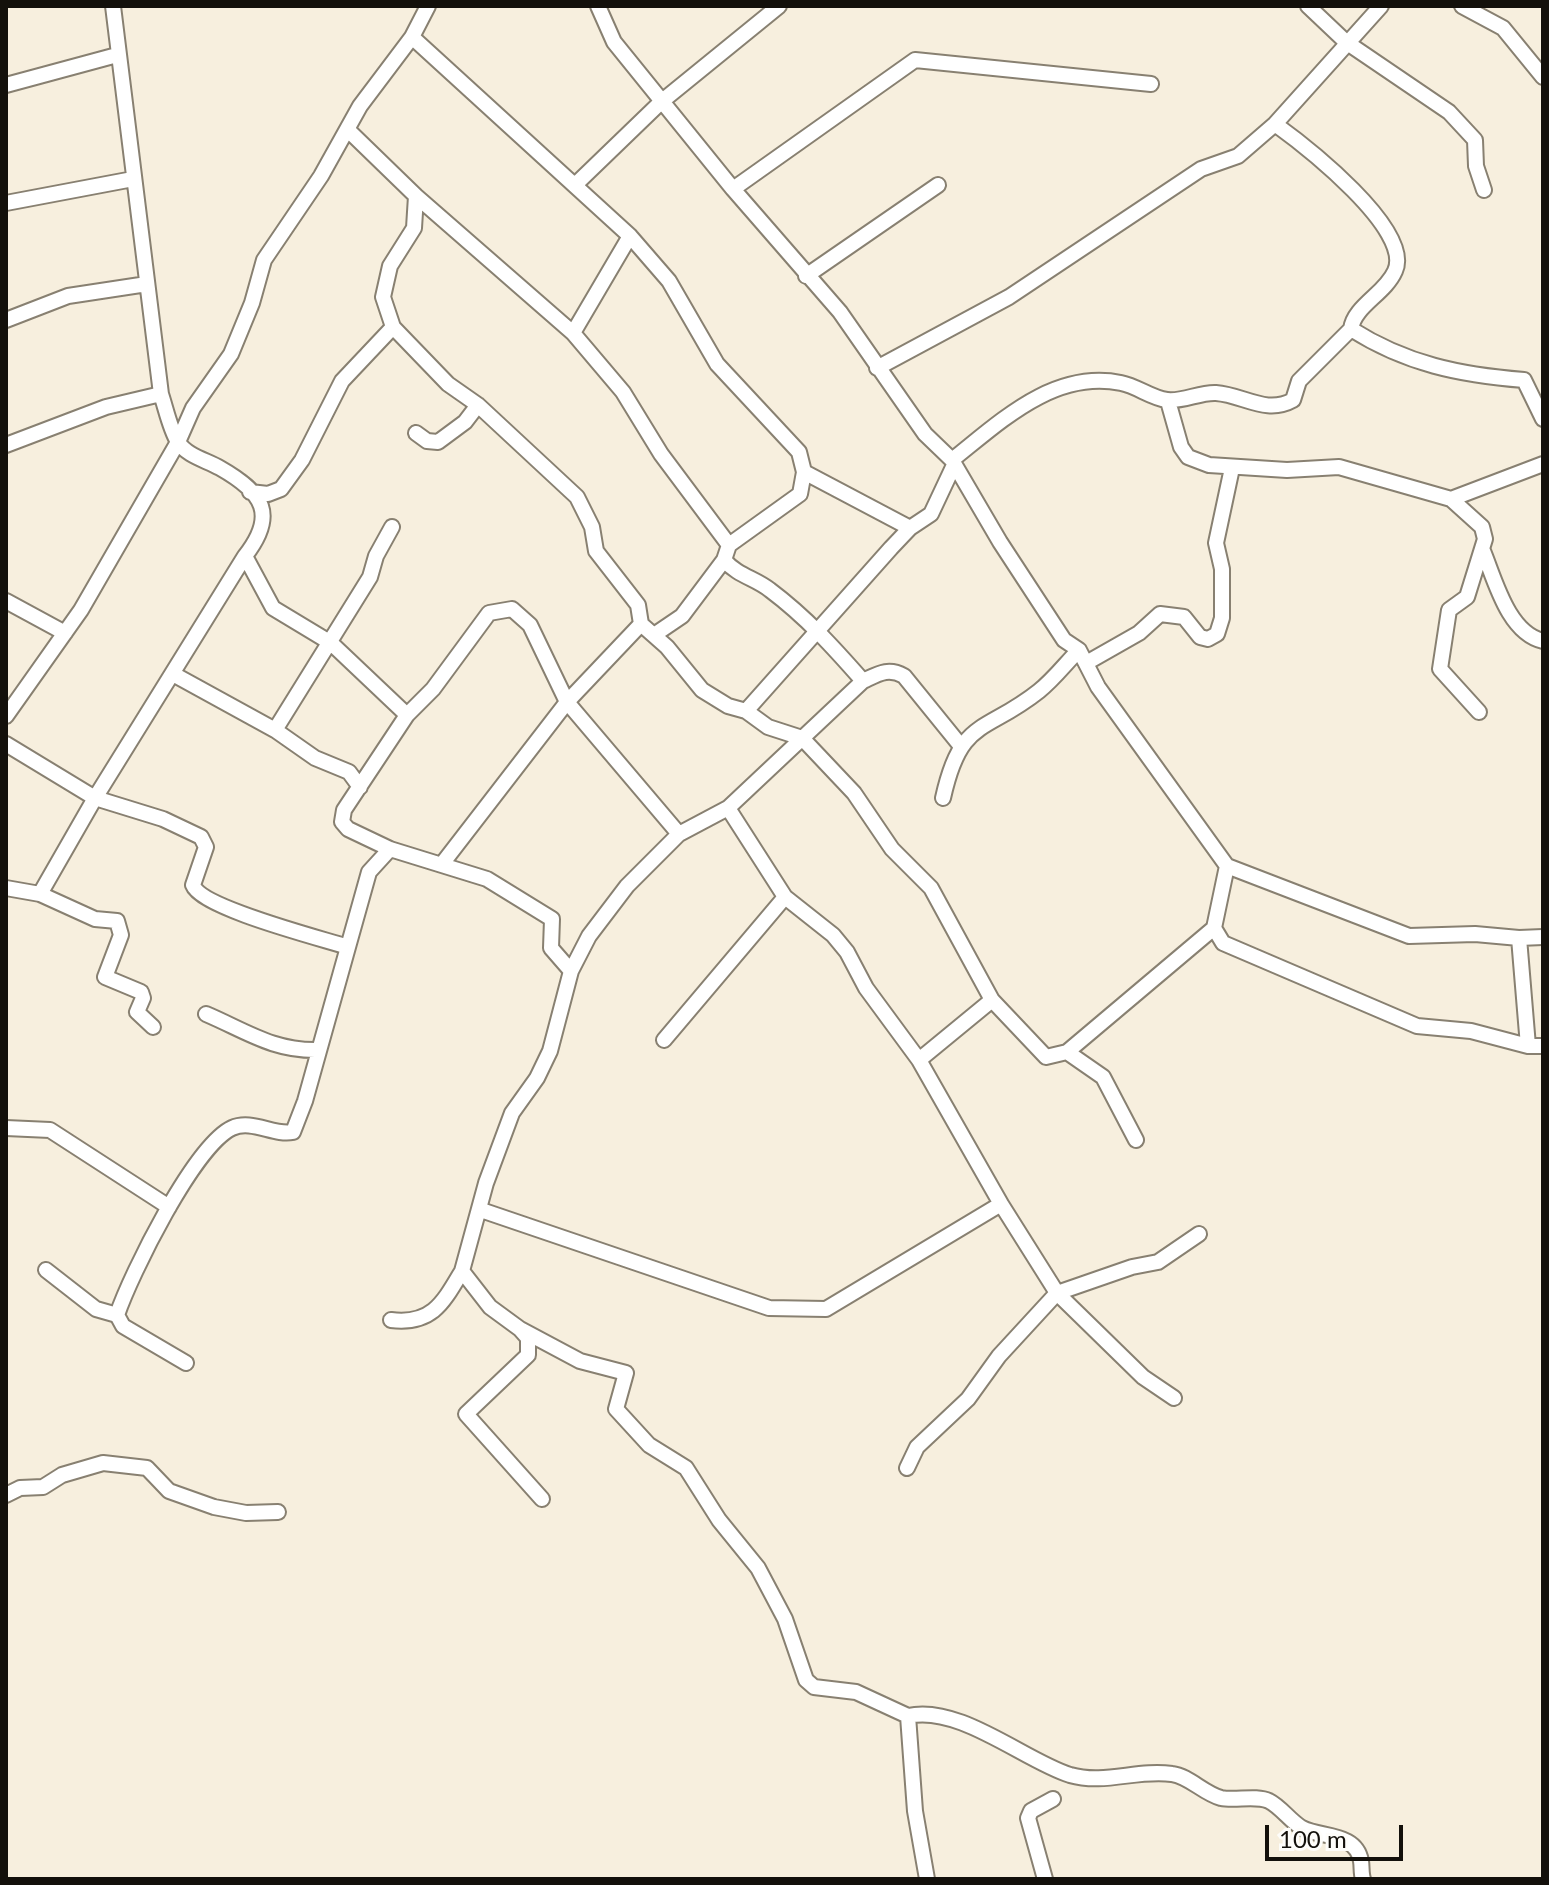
<!DOCTYPE html>
<style>
body{margin:0}
#map{position:relative;width:1549px;height:1885px;overflow:hidden;background:#f7efde;font-family:Lato,sans-serif}
canvas{display:block}
.frame{position:absolute;inset:0;border:8px solid #13100b;pointer-events:none}
.scale{position:absolute;left:1265px;top:1825px;width:138px;height:36px;box-sizing:border-box;border:4px solid #13100b;border-top:0;padding-left:10px;font-size:24px;line-height:28px;white-space:nowrap;color:#13100b;-webkit-text-stroke:6px #fefdfa;paint-order:stroke}
</style>
<div id="map">
<canvas width="1549" height="1885"></canvas>
<div class="frame"></div>
<div class="scale">100 m</div>
</div>
<script>
const ctx = document.querySelector('canvas').getContext('2d');
ctx.lineJoin = 'round';
function trace(path, color, width, dash) { ctx.strokeStyle = color; ctx.lineWidth = width; ctx.lineCap = dash ? 'butt' : 'round'; ctx.setLineDash(dash || []); ctx.stroke(path); }
const minor = new Path2D(`
 M598,6L614,42L733,189L840,312L925,434L952,460L1000,542L1064,640L1079,650
 M1308,6L1346,42L1449,112L1475,140L1476,166L1484,190
 M1462,6L1503,28L1543,77
 M412,37L630,236L669,281L717,364L799,452L804,472L800,494L729,545
 M6,85L117,55
 M1275,124C1304,145 1414,230 1395,271C1385,294 1354,306 1351,329
 M349,131L416,196L573,333L623,392L661,454L729,545L724,560C738,576 755,578 770,590C806,617 834,648 863,681
 M575,185L661,102L779,6
 M733,189L915,60L1151,84
 M416,196L414,228L390,266L383,297L393,327L448,384L478,405L577,497L592,527L596,551L638,605L641,624L667,647L702,690L728,706L746,711
 M6,203L133,179
 M806,276L938,185
 M6,320L68,296L147,284
 M573,333L630,236
 M877,368L1009,297L1201,169L1238,156L1275,124L1381,6
 M1168,401L1181,447L1188,457L1209,465L1287,470L1339,467L1451,499L1543,464
 M416,433L427,441L438,442L465,422L478,405
 M6,445L106,407L161,394
 M952,460C1000,422 1054,369 1121,383C1137,386 1151,398 1167,400C1183,402 1200,392 1216,393C1244,395 1266,415 1293,400L1299,381L1351,329C1406,364 1460,375 1524,380L1543,419
 M954,465L931,514L910,528L891,548L746,711L768,727L802,738L854,793L892,849L931,888L992,1000L1046,1057L1067,1052
 M804,472L910,528
 M250,492L268,494L281,489L302,460L342,381L393,327
 M1451,499L1482,527L1485,539L1467,597L1449,610L1440,669L1479,712
 M1483,551C1495,580 1508,633 1543,641
 M245,556L273,608L331,643L407,715L433,689L489,613L512,609L530,625L567,702L442,864
 M6,601L65,633
 M641,624L567,702L679,834
 M654,635L682,616L724,560
 M1088,662L1139,633L1160,614L1184,617L1200,637L1208,639L1217,634L1222,618V569L1216,543L1232,468
 M173,674L275,730
 M407,715L344,810L342,822L348,829L390,849L487,879L552,919L551,948L571,971
 M6,716L81,610L178,442L193,408L231,354L252,303L264,260L321,176L360,106L412,37L428,6
 M6,744L95,798L163,819L201,837L206,847L193,885C201,908 320,938 348,947L369,872L390,849
 M360,787L349,772L315,758L275,730L370,577L376,556L392,527
 M943,798C961,717 985,734 1039,691C1054,679 1066,663 1079,650L1098,687L1227,866L1214,928L1223,943L1417,1026L1471,1031L1528,1046H1543
 M728,808L679,834L627,886L589,936L571,971L550,1051L537,1078L512,1113L486,1183L462,1271L490,1307L520,1329L580,1361L626,1373L616,1409L649,1445L686,1468L719,1520L758,1568L785,1619L806,1680L814,1687L856,1692L908,1716L915,1811L927,1879
 M1227,866L1409,936L1475,934L1519,938L1528,1046
 M6,888L40,894L95,798L245,556C277,515 264,493 220,468C206,460 187,456 178,442C170,429 166,409 161,394L113,6
 M40,894L95,919L117,921L121,935L105,977L141,992L143,998L137,1012L153,1027
 M785,897L728,808L863,681C878,674 888,667 904,676L960,745
 M1519,938L1543,937
 M206,1014C246,1031 273,1051 318,1050
 M664,1040L785,897L833,935L847,952L866,988L919,1060L1001,1204L1057,1293L999,1356L968,1399L917,1447L907,1468
 M919,1060L992,1000
 M6,1128L50,1130L169,1207
 M1136,1140L1103,1077L1067,1052L1214,928
 M481,1210L769,1308L826,1309L1001,1204
 M46,1270L96,1309L117,1315
 M391,1320C432,1325 443,1303 462,1271
 M520,1329L528,1338V1355L466,1414L542,1499
 M186,1363L123,1326L117,1315C131,1274 194,1146 232,1128C252,1119 274,1136 293,1132L305,1101L348,947
 M1174,1398L1143,1377L1057,1293L1132,1267L1158,1262L1199,1234
 M6,1495L20,1488L43,1487L62,1475L103,1463L147,1468L169,1491L214,1507L246,1513L278,1512
 M908,1716C959,1704 1025,1761 1070,1775C1105,1785 1137,1769 1172,1774C1189,1776 1203,1793 1221,1798C1235,1801 1256,1795 1269,1801C1281,1807 1290,1821 1302,1828C1321,1838 1356,1832 1361,1861C1362,1867 1361,1873 1363,1879
 M1045,1879L1028,1818L1031,1811L1053,1799`);
trace(minor, '#888071', 18);
trace(minor, '#fff', 14);
</script>
